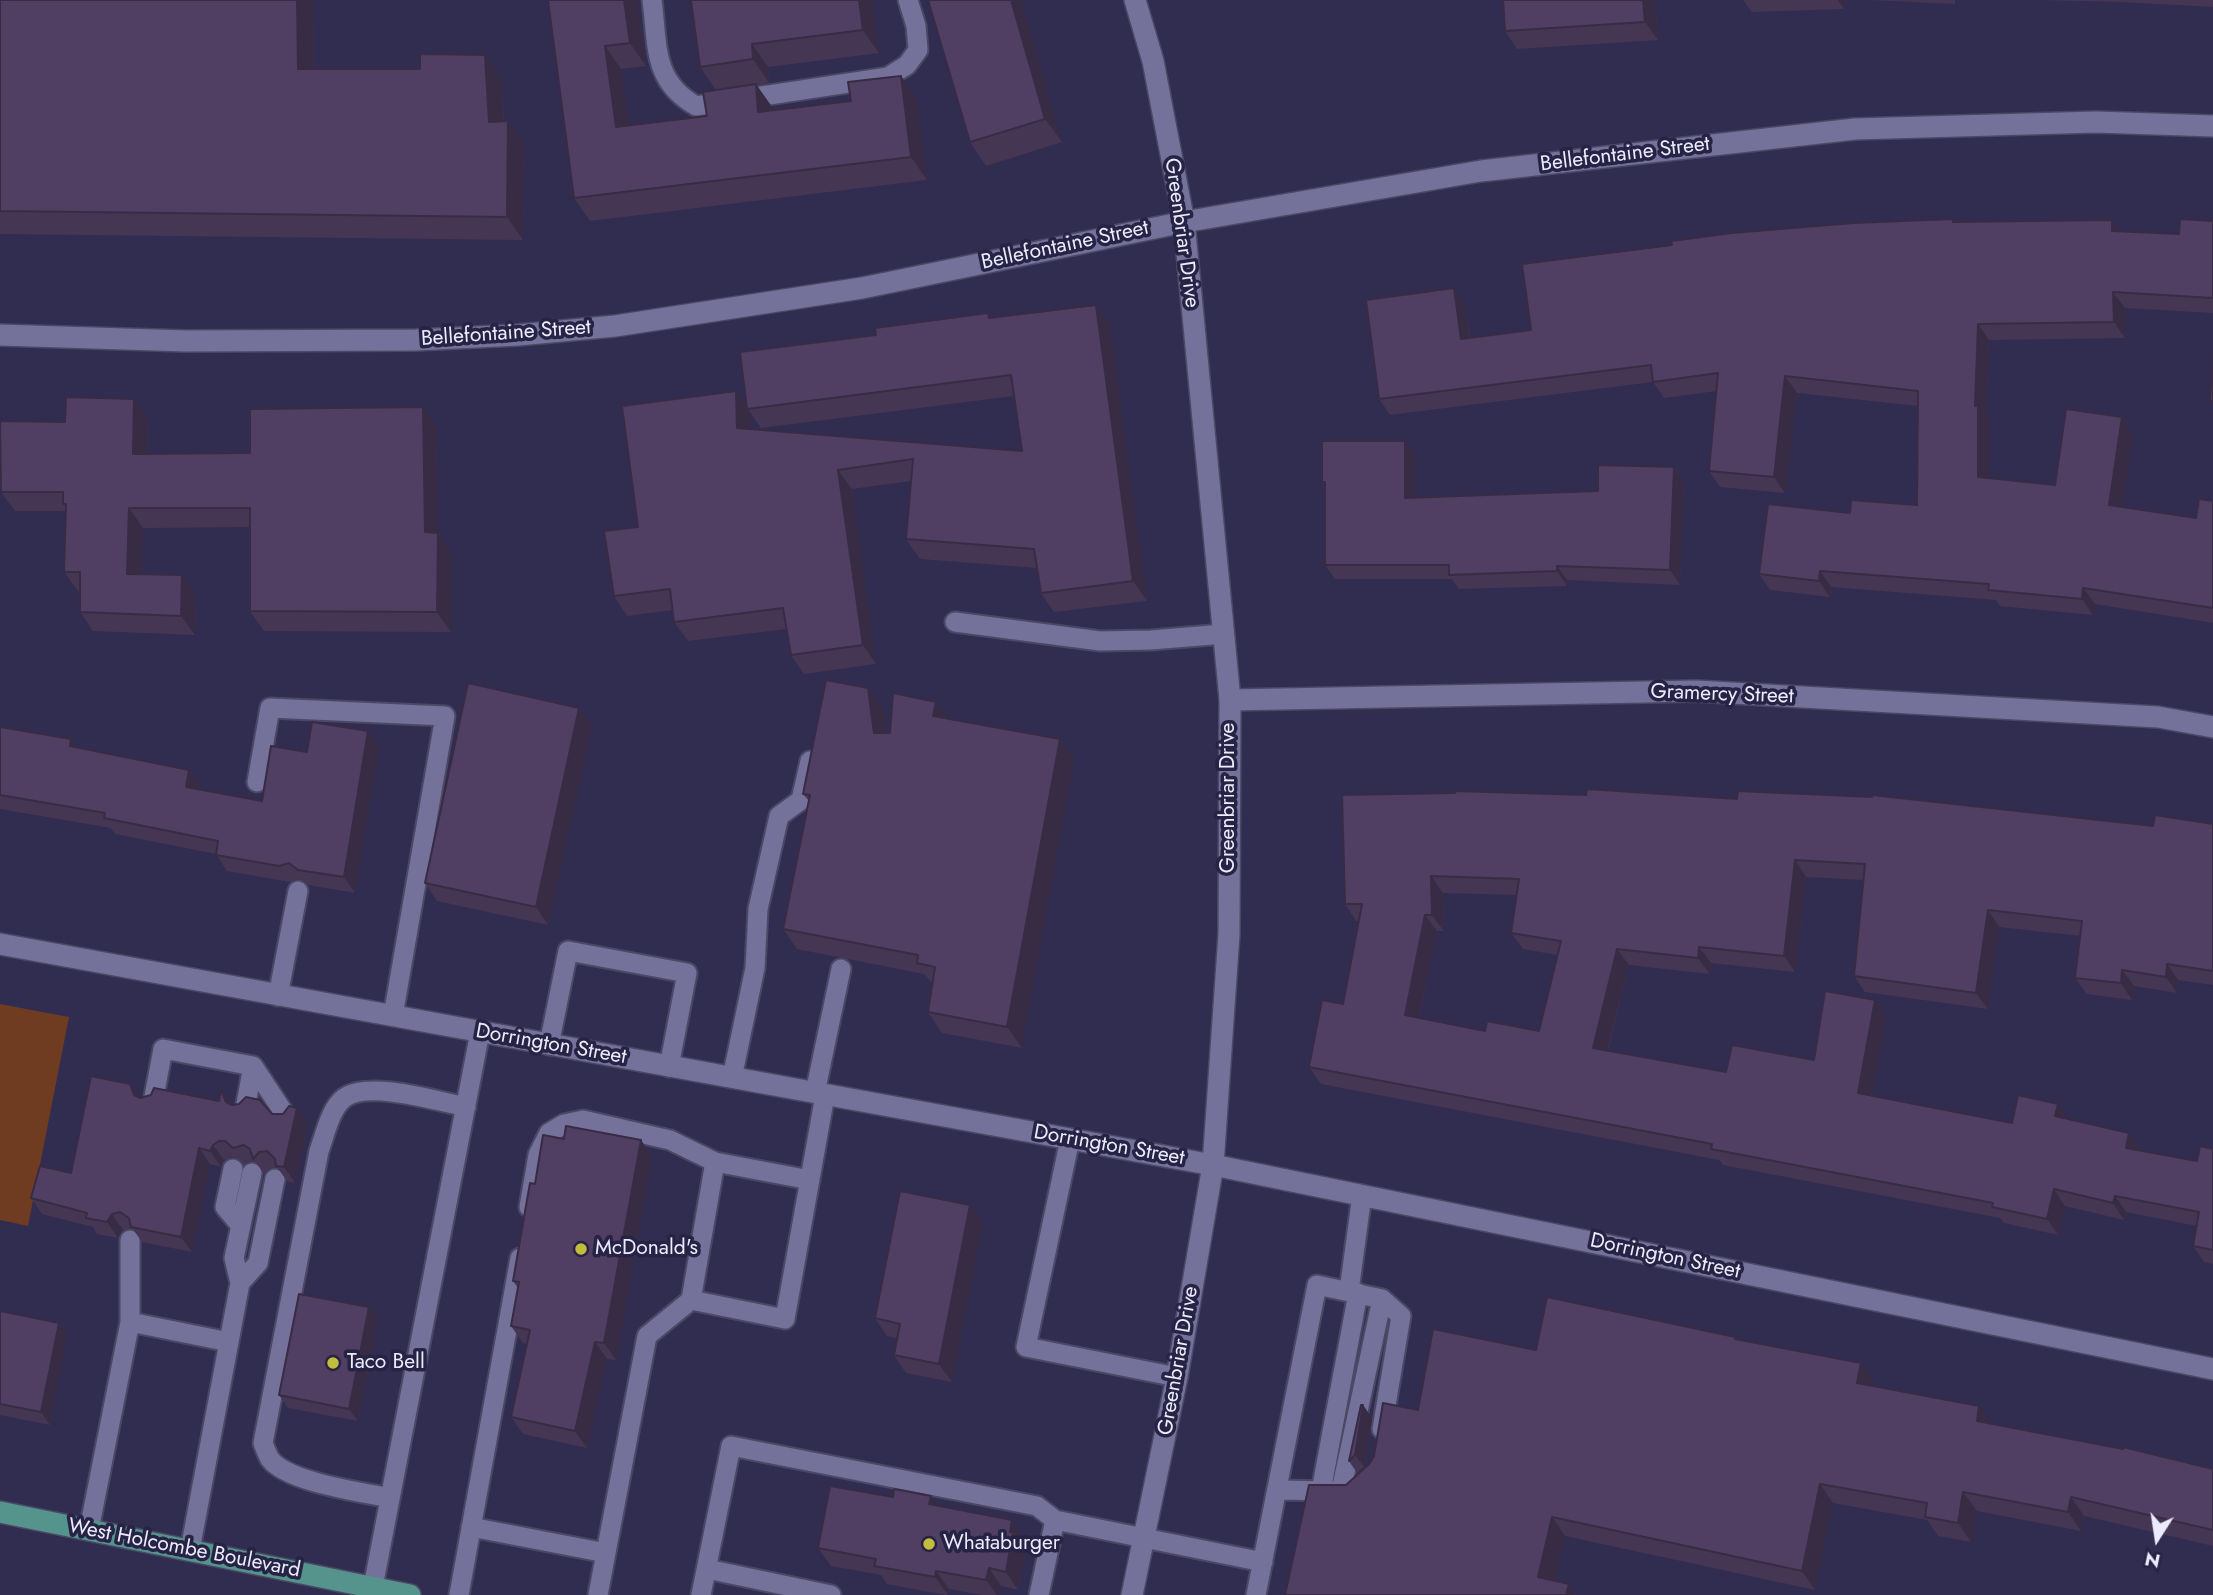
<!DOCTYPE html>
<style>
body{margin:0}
#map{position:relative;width:2213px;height:1595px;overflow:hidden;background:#302d50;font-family:Jost,sans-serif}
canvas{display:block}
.north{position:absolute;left:2122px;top:1504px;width:70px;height:70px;-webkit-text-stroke:5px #262345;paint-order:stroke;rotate:192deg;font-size:19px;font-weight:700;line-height:28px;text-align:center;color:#ebebfd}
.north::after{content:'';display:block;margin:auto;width:24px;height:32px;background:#ebebfd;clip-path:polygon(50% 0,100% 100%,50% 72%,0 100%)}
</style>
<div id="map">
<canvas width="2213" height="1595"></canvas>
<div class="north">N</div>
</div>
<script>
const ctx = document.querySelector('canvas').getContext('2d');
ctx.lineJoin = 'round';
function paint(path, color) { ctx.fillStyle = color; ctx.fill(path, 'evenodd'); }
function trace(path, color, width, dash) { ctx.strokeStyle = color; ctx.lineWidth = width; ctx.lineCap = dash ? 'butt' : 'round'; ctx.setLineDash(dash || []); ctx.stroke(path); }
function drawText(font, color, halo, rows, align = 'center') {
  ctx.font = font + ' Jost,sans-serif'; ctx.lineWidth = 7; ctx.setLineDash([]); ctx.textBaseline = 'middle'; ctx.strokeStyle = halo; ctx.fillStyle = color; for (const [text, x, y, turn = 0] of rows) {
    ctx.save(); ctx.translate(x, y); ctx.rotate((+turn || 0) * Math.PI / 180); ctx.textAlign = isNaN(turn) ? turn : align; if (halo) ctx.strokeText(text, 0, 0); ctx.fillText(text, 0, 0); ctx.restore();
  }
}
paint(new Path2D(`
 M0,1004L69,1017L28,1226L0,1220Z`), '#6f3b21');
const service = new Path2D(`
 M652,0C658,45 652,81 696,106L888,77L907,65L918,50L916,26L908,0
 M955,622L1100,641L1151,640L1224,634
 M257,782L270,708L445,716L393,1016
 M278,996L298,891
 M549,1045L568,951L687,973L669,1067
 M732,1078L755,968L758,909L779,816L801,800L810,761
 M815,1093L841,969
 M153,1102L163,1049L253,1066L288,1119
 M245,1109L253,1066
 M1070,1139L1026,1347L1177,1377
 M233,1169L225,1207L241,1226
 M810,1180L715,1162L691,1300L785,1319L825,1095
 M529,1207L538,1155L549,1133L564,1124L583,1120L670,1140L715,1162
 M130,1240V1322
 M240,1283L258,1263L275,1179
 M1349,1291L1362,1195
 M1277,1490L1334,1491
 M1321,1491L1358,1293
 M1341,1491L1382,1299
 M390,1498C361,1492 287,1482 270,1459C267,1454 265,1448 263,1443L319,1151C325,1135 330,1109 344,1098C368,1080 437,1101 466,1107
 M471,1527L606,1553
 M89,1530L130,1322L229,1342
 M190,1550L240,1283L234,1258L252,1173
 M707,1569L831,1595
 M373,1587L480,1032
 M459,1595L520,1258
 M598,1595L647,1336L691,1300
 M701,1595L731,1446L1037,1506L1055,1520L1263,1562
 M1039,1595L1055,1520
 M1256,1595L1317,1285L1382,1299L1401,1316L1382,1429`);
const minor = new Path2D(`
 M0,335L186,341L416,340L518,335L615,326L862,288L1184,222L1481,171L1855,129L2096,122L2213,126
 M1230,700L1696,691L2158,717L2213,727
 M0,944L1213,1165L2213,1369`);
const secondary = new Path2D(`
 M1132,1595L1177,1377L1213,1165L1229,934L1230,700L1184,222L1153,61L1135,0`);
const primary = new Path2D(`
 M0,1512L410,1595`);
trace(service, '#4b4865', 23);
trace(minor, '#4b4865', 24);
trace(secondary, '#4b4865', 24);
trace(primary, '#4b4865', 24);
trace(service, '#74729a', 19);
trace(minor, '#74729a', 21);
trace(secondary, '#74729a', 21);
trace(primary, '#55948d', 21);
paint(new Path2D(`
 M0,0H313L314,69L501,78L504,121L525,144L523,240L0,234Z
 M548,0H637L646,66L621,69L629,125L707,116L716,90L700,67L691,0H872L879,53L768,67L769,83L756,85L772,107V110L851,101L901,76L917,99L927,180L590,221L574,198Z
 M928,0H1021L1062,142L986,166L970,142Z
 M1503,0H1655L1658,40L1517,49L1505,31Z
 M1743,0H1844V9L1752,12Z
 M1869,0H1955V4Z
 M2038,0H2213V7L2121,2Z
 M1953,219L1956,222L2179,234L2213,221V313L2125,308V338L1989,340L1986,417L1990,422L1989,478L2055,485L2122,417L2133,433L2122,507L2196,518L2213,501V623L2095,604L2093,615L2000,606L1996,600L1831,587L1830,597L1770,590L1759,574L1850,513L1917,505L1918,406L1797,393L1785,493L1720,487L1709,471L1717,391L1664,398L1653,382L1390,415L1379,399L1454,288L1465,305L1470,338L1531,330Z
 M991,318L1110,325L1147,601L1054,612L1041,593L1037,568L920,559L906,539L911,481L852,489L876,664L804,674L791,655L787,629L688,641L674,622L673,610L627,616L614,596L638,527L736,391L747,407L876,335ZM1014,396L1022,451L750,429V412L761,428Z
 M134,399L148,418L147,454L250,453L423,407L436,426L438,533L451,552V632L264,631L250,611V527L143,528L141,574L182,575L196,595L195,635L93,631L80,612V591H78L64,572L66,511H15L1,492V482H0V421L65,422Z
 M1415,455V498L1598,491L1674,467L1684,481L1680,585L1567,580V586L1459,589L1452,579H1335L1325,565V486L1322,482Z
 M936,702L948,719L1060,739L1074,760L1022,1048L942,1033L928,1012L933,984L924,974L797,949L783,929L809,801L803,794L883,709L886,733H890Z
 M592,725L548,925L437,901L425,883Z
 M0,727L77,748L189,770L200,786V789L262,801L307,752L379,747L355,893L308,885L300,879L290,882L227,871L216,854L115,834L111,828L0,809Z
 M1342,795L2153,826L2213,824V985L2178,980L2177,993L2134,986L2132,1000L2087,994L2075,978L2081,936L1999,927L1988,1009L1865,992L1854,976L1863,880L1806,877L1795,972L1711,963L1710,974L1629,965L1608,1051L1726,1072L1814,1060L1886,1016L1872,1096L2012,1123L2068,1119L2129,1133L2141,1149L2140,1151L2197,1161L2213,1149V1264L2204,1262L2193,1246L2197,1226L2126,1212L2124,1220L2065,1206L2058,1235L2004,1223L2000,1218L1723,1165L1719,1160L1321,1084L1309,1067L1343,1004L1359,921H1356L1345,904ZM1443,893L1517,895L1511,933L1523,949L1557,955L1539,1031H1485L1419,1018L1437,931H1444Z
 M130,1084L140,1098L231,1105L272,1114H283L297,1108L308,1123L295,1183L287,1181L277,1167L270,1168L264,1174L255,1161L244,1164L236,1157H230L224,1160L221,1167L210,1164L192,1252L142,1242L133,1229L131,1228L123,1230L118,1238L97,1234L93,1227L42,1214L31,1198L71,1173Z
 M564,1139L641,1140L652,1157L616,1360L607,1359L587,1448L523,1434L511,1417L526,1344L523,1343L511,1326L518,1288L513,1281L535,1184Z
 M983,1223L952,1382L906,1373L894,1355L897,1338L887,1336L875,1318Z
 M0,1311L59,1323L67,1335L50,1425L0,1415Z
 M378,1319L358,1421L288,1408L279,1395Z
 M1735,1337L1737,1339L1874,1382L1873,1386L1992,1424L2213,1469V1546L2084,1516L2081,1531L1977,1511L1971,1542L1938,1536L1927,1520L1833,1503L1815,1590L1565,1536L1555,1581L1569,1584L1576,1595H1285L1346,1485L1370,1463L1418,1410L1536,1350Z
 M1372,1418L1364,1467L1357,1473L1349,1461Z
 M938,1506L1024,1538L1023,1546L1026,1550L1018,1590L1001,1586L999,1595H982L949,1589L948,1595H945L887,1584L881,1575L831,1566L818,1548Z`), '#453654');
paint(new Path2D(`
 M297,0H313L314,92L298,69Z
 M624,0H637L646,66L630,43Z
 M859,0H872L879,53L863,30Z
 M1011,0H1021L1062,142L1045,119Z
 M1643,0H1655L1658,40L1645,22Z
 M1838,0H1844V9Z
 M752,44L768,67L769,83L753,59Z
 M605,46L621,69L633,150L616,127Z
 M485,55L501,78L505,145L489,122Z
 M901,76L917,99L927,180L911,157Z
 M756,84L772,107L774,135L758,112Z
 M508,121L525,144L523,240L507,217Z
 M2112,220L2124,236L2112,231Z
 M1454,288L1465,305L1472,356L1461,339Z
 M2113,292L2125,308V338L2114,322Z
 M1096,305L1110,325L1147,601L1133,581Z
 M1978,324L1989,340L1986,417L1990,422L1989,493L1978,477L1975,406Z
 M1785,376L1797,393L1785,493L1774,477Z
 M736,391L750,412L751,447L737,428Z
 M134,399L148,418L146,473L133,454Z
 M423,407L436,426L438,533L451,552V632L437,612L425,532Z
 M2122,417L2133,433L2120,521L2109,505Z
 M1405,441L1415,455V513L1405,498Z
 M1674,467L1684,481L1680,585L1670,570Z
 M838,470L852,489L876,664L863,645Z
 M129,508L143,528L141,593L127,574Z
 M1557,566L1567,580V586L1557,571Z
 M1820,571L1831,587L1830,597L1819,581Z
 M182,575L196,595L195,635L181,616Z
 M2083,588L2095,604L2093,615L2082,599Z
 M868,688L883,709L889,754L874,733Z
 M936,702L951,722L933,716Z
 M579,708L592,725L548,925L536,907Z
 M368,731L379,747L355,893L344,877Z
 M71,739L82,755L70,746Z
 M1060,739L1074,760L1022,1048L1007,1027Z
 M189,770L200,786L197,803L186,787Z
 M1795,860L1806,877L1795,972L1784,956Z
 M1431,876L1443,893L1444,931L1432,915Z
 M1988,910L1999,927L1988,1009L1976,993Z
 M1425,915L1437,931L1416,1031L1405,1015Z
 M1699,947L1711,963L1710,974L1698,958Z
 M1617,949L1629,965L1604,1064L1593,1048Z
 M2167,964L2178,980L2177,993L2166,977Z
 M2122,970L2134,986L2132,1000L2121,983Z
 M1875,1000L1886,1016L1870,1109L1858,1093Z
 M130,1084L141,1099L134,1095Z
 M221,1090L232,1106L226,1102Z
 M2058,1104L2069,1120L2055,1116Z
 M297,1108L308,1123L295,1183L284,1167Z
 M2129,1133L2141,1149L2137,1164L2126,1148Z
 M641,1140L652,1157L616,1360L604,1343Z
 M213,1145L224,1160L221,1167L210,1151Z
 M199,1148L210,1164L192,1252L181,1237Z
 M2054,1189L2065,1206L2058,1235L2047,1219Z
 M2115,1196L2126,1212L2124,1220L2113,1203Z
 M970,1205L983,1223L952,1382L939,1364Z
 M112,1214L123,1230L118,1238L107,1222Z
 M369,1307L378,1319L358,1421L349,1409Z
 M59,1323L67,1335L50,1425L41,1412Z
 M595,1342L607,1359L587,1448L575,1431Z
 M1861,1363L1874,1382L1870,1402L1857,1383Z
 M1363,1405L1372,1418L1364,1467L1355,1455Z
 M1979,1406L1993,1424L1977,1421Z
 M1820,1484L1833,1503L1815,1590L1802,1571Z
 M1963,1492L1977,1511L1971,1542L1958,1523Z
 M931,1496L944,1514L929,1504Z
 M2071,1497L2084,1516L2081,1531L2068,1512Z
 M1552,1517L1565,1536L1552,1595L1538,1577Z
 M1012,1520L1024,1538L1023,1546L1026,1550L1018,1590L1006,1572L1010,1532Z
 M989,1568L1001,1586L999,1595H997L986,1580Z
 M936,1571L949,1589L948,1595L935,1577Z
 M1569,1584L1576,1595H1566Z`), '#382c45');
const building = new Path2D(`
 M0,0H297L298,69H420V54L485,55L489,122L508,121L507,217L0,211Z
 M548,0H624L630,43L605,46L616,127L707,116L703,92L756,84L758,112L851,101L848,82L901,76L911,157L574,198Z
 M691,0H859L863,30L752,44L753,59L700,67Z
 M928,0H1011L1045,119L970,142Z
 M1503,0H1643L1645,22L1505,31Z
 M1953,219V222L2112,220V231L2179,234L2180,219L2213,221V298L2113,292L2114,322L1978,324L1975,406H1978V477L2055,485L2066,409L2122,417L2109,505L2196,518L2199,499L2213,501V608L2083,588L2082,599L1988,590L1989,584L1820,571L1819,581L1759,574L1768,504L1850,513L1851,500L1917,505L1918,391L1785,376L1774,477L1709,471L1718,373L1653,382L1651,365L1379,399L1366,300L1454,288L1461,339L1531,330L1522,264L1672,245L1671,241L1732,233L1854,223Z
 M1096,305L1133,581L1041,593L1034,549L906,539L913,459L838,470L863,645L791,655L783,608L674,622L670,589L614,596L604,531L638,527L622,406L736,391L737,428L1022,451L1011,375L747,409L740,352L876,335L875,328L988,313L989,318Z
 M2213,351V401H2210Z
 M66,397L134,399L133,454L250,453V409L423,407L425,532L438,533L437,612L250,611V508H129L127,574L182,575L181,616L80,612V572H64L66,504H63V492H1L0,421L65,422Z
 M1322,441H1405V498L1598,491V465L1674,467L1670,570L1557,566V571L1449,575V565H1325V482H1322Z
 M826,680L868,688L874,733H890L893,693L936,702L933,716L1060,739L1007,1027L928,1012L935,967L917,963L918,955L783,929L810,795L803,794Z
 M468,683L579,708L536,907L425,883Z
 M312,722L368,731L344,877L298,870L289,863L279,866L216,855L218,841L104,818L105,813L0,795V727L71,739L70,746L189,770L186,787L262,801L271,746L307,752Z
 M1587,789L1737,799L1738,791L1872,797V795L2153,826L2155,815L2213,824V971L2167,964L2166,977L2122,970L2121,983L2075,978L2082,921L1988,910L1976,993L1854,976L1865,864L1795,860L1784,956L1699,947L1698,958L1617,949L1593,1048L1726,1072L1732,1045L1814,1060L1825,991L1875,1000L1858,1093L2012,1123L2018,1095L2058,1104L2055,1116L2129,1133L2126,1148L2197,1161L2200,1146L2213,1149V1250L2193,1246L2199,1212L2115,1196L2113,1203L2054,1189L2047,1219L1992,1207L1993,1203L1711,1149L1712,1144L1309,1067L1322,1000L1343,1004L1362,904H1345L1342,795L1455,793V791L1586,795ZM1431,876L1519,879L1511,933L1561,941L1539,1031L1487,1021L1485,1031L1405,1015L1425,915H1432Z
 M91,1076L130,1084L134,1095L140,1098L151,1095L154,1088L219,1101L221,1090L226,1102L231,1105L239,1104L246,1097L260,1100L272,1114H283L289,1106L297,1108L284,1167L276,1166L275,1159L267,1151L259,1152L253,1159L250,1149L244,1145L233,1148L225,1141H219L213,1145L210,1151L199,1148L181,1237L131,1227L129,1218L120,1212L112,1214L107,1222L86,1218L87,1213L31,1198L40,1166L71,1173Z
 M566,1126L641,1140L604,1343L595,1342L575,1431L511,1417L530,1330L511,1326L519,1282L513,1281L530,1183L535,1184L543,1135L564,1139Z
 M900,1191L970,1205L939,1364L894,1355L900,1324L875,1318Z
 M299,1294L369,1307L349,1409L279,1395Z
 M1547,1297L1735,1337V1339L1861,1363L1857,1383L1979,1406L1977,1421L2123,1449V1447L2213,1469V1530L2071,1497L2068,1512L1963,1492L1958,1523L1925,1517L1927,1503L1820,1484L1802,1571L1552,1517L1538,1577L1569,1584L1566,1595H1285L1309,1485H1346L1370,1463L1374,1456L1383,1403L1418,1410L1433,1329L1536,1350Z
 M0,1311L59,1323L41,1412L0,1404Z
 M1361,1405H1363L1355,1455L1349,1461Z
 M830,1486L893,1497L894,1489L931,1496L929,1504L1012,1520L1010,1532H1013L1006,1572L989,1568L986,1580L936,1571L935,1577L874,1566L876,1559L818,1548Z`);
paint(building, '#503f62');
trace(building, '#382c45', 2);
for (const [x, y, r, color] of [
 [581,1249,7,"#c3bd3e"],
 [333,1363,7,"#c3bd3e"],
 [929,1544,7,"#c3bd3e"]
]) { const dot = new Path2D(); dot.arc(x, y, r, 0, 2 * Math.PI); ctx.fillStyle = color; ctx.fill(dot); trace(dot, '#262345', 2.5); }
drawText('21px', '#ebebfd', '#262345', [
 ["Bellefontaine Street",1625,155,-7],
 ["Greenbriar Drive",1181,233,82],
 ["Bellefontaine Street",1065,246,-12],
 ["Bellefontaine Street",506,334,-4],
 ["Gramercy Street",1722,695,2],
 ["Greenbriar Drive",1229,798,-90],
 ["Dorrington Street",551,1045,10],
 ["Dorrington Street",1109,1146,10],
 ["Dorrington Street",1665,1257,12],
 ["Greenbriar Drive",1179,1361,-80],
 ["West Holcombe Boulevard",184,1549,11]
]);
drawText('21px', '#ebebfd', '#262345', [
 ["McDonald's",595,1249],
 ["Taco Bell",347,1363],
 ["Whataburger",943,1544]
], 'left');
</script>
